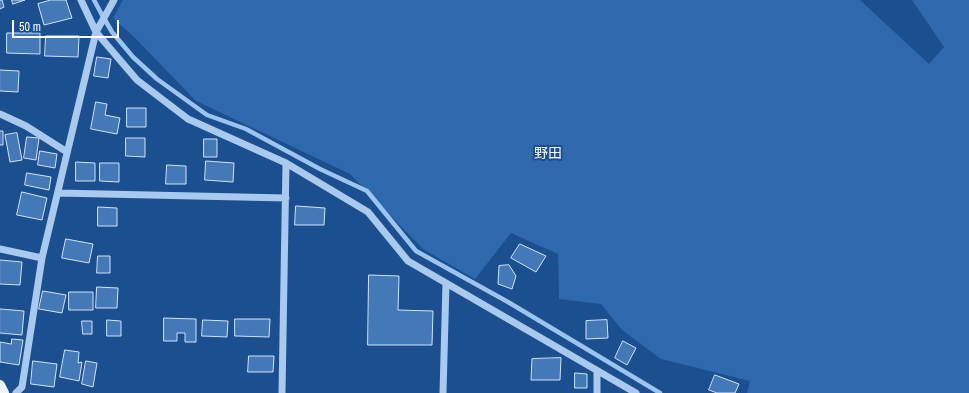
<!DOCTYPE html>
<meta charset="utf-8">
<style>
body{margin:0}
#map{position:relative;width:969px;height:393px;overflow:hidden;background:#1b4f8f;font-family:"Archivo Narrow",sans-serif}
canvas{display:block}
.scale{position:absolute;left:12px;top:20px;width:107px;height:18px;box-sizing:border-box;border:2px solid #fff;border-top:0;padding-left:5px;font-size:12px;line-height:14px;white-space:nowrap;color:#fff;-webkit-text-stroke:3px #1b4f8f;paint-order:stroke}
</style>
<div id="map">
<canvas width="969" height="393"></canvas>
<div class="scale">50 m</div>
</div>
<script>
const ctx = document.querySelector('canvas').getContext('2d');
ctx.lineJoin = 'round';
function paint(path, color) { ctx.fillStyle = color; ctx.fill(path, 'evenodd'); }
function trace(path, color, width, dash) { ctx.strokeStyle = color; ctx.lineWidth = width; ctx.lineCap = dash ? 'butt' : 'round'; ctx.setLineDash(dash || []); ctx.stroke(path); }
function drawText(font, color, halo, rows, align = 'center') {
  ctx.font = font + ' "Archivo Narrow","Noto Sans JP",sans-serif'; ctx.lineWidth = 4; ctx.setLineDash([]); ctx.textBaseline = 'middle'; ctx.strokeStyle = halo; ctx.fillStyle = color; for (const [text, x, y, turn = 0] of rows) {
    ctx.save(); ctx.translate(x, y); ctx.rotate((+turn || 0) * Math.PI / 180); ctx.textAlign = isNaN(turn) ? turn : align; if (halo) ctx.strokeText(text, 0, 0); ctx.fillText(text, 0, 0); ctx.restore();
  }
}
paint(new Path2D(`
 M123,0H860L929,64L944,47L912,0H969V393H747L750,381L661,359L622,330L601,304L559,299L558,254L511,233L475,279L423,249L350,174L196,101L135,38L113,18Z`), '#2e69ad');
trace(new Path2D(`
 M94,0L101,13L112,32L133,57L157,79L207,115L246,129L320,169L367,191L416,251L508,302L660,393`), '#9cc4f0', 4.5);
const building = new Path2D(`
 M0,0H2L4,7L0,9Z
 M12,0H25L13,4Z
 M51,0H66L72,18L44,25L38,4Z
 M7,33H40V54L7,53Z
 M46,36H79L78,57L45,56Z
 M97,57L111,59L108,78L94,76Z
 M0,70L19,71L18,92L0,91Z
 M96,102L107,104L105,115L120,118L117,134L91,129Z
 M127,108H146V127H127Z
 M0,131H3V145H0Z
 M17,133L22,160L10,162L5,135Z
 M27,137L39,138L36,160L24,158Z
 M126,138H145V157L126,156Z
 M204,139H217V157H204Z
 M40,151L57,154L55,168L38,165Z
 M206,161L234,163L233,182L205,180Z
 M76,162L95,163V181H76Z
 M100,163H119V182L100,181Z
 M167,165L186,166V184H166Z
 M27,173L51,177L49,190L25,185Z
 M22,192L47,198L42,220L17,215Z
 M296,206L325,208L324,225H295Z
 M98,207L117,208V226H98Z
 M66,239L93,244L89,263L62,258Z
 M520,244L546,256L536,272L511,258Z
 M98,256H110V273H97Z
 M0,260L22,262L20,285L0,284Z
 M509,265L516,276L512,289L498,284L499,266Z
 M369,275L399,276L398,310L433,311L432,345H368Z
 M97,287L118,288L117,308H96Z
 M43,291L66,295L62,313L39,309Z
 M69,292H93V310H69Z
 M0,309L24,311L22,335L0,333Z
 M164,318L196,319V342H185V333H177V341H164Z
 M235,319H270L269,337L235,336Z
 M107,320L121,321V336H107Z
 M203,320L228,321L227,337L202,336Z
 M607,320L608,338L586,339V321Z
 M82,321H92V334H83Z
 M12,339L23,340L19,365L0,362V342L11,344Z
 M623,341L636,348L627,365L615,358Z
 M65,350L79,352L78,363L82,362L79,381L60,377Z
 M249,356H274L273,372H248Z
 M561,358L560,380H531L532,359Z
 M33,361L57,364L54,387L31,384Z
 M86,361L97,363L93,387L82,384Z
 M575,373L587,374V388H575Z
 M715,375L739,384L735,393H717L709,390Z`);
paint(building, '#4478b7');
trace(building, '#cfe3fa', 1);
trace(new Path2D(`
 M81,0L96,32L137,80L188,119L286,163L368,212L408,261L636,393
 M0,114L26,126L67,152
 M58,193L286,198
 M0,249L42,258
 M16,393L22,387L42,258L96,32L114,0
 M282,393L286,163
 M443,393L446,283
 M597,393V371`), '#a9c9ee', 7);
trace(new Path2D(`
 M0,385L4,393`), '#f0f6ff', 10);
drawText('14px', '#fff', '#1b4f8f', [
 ["野田",548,154]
]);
</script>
